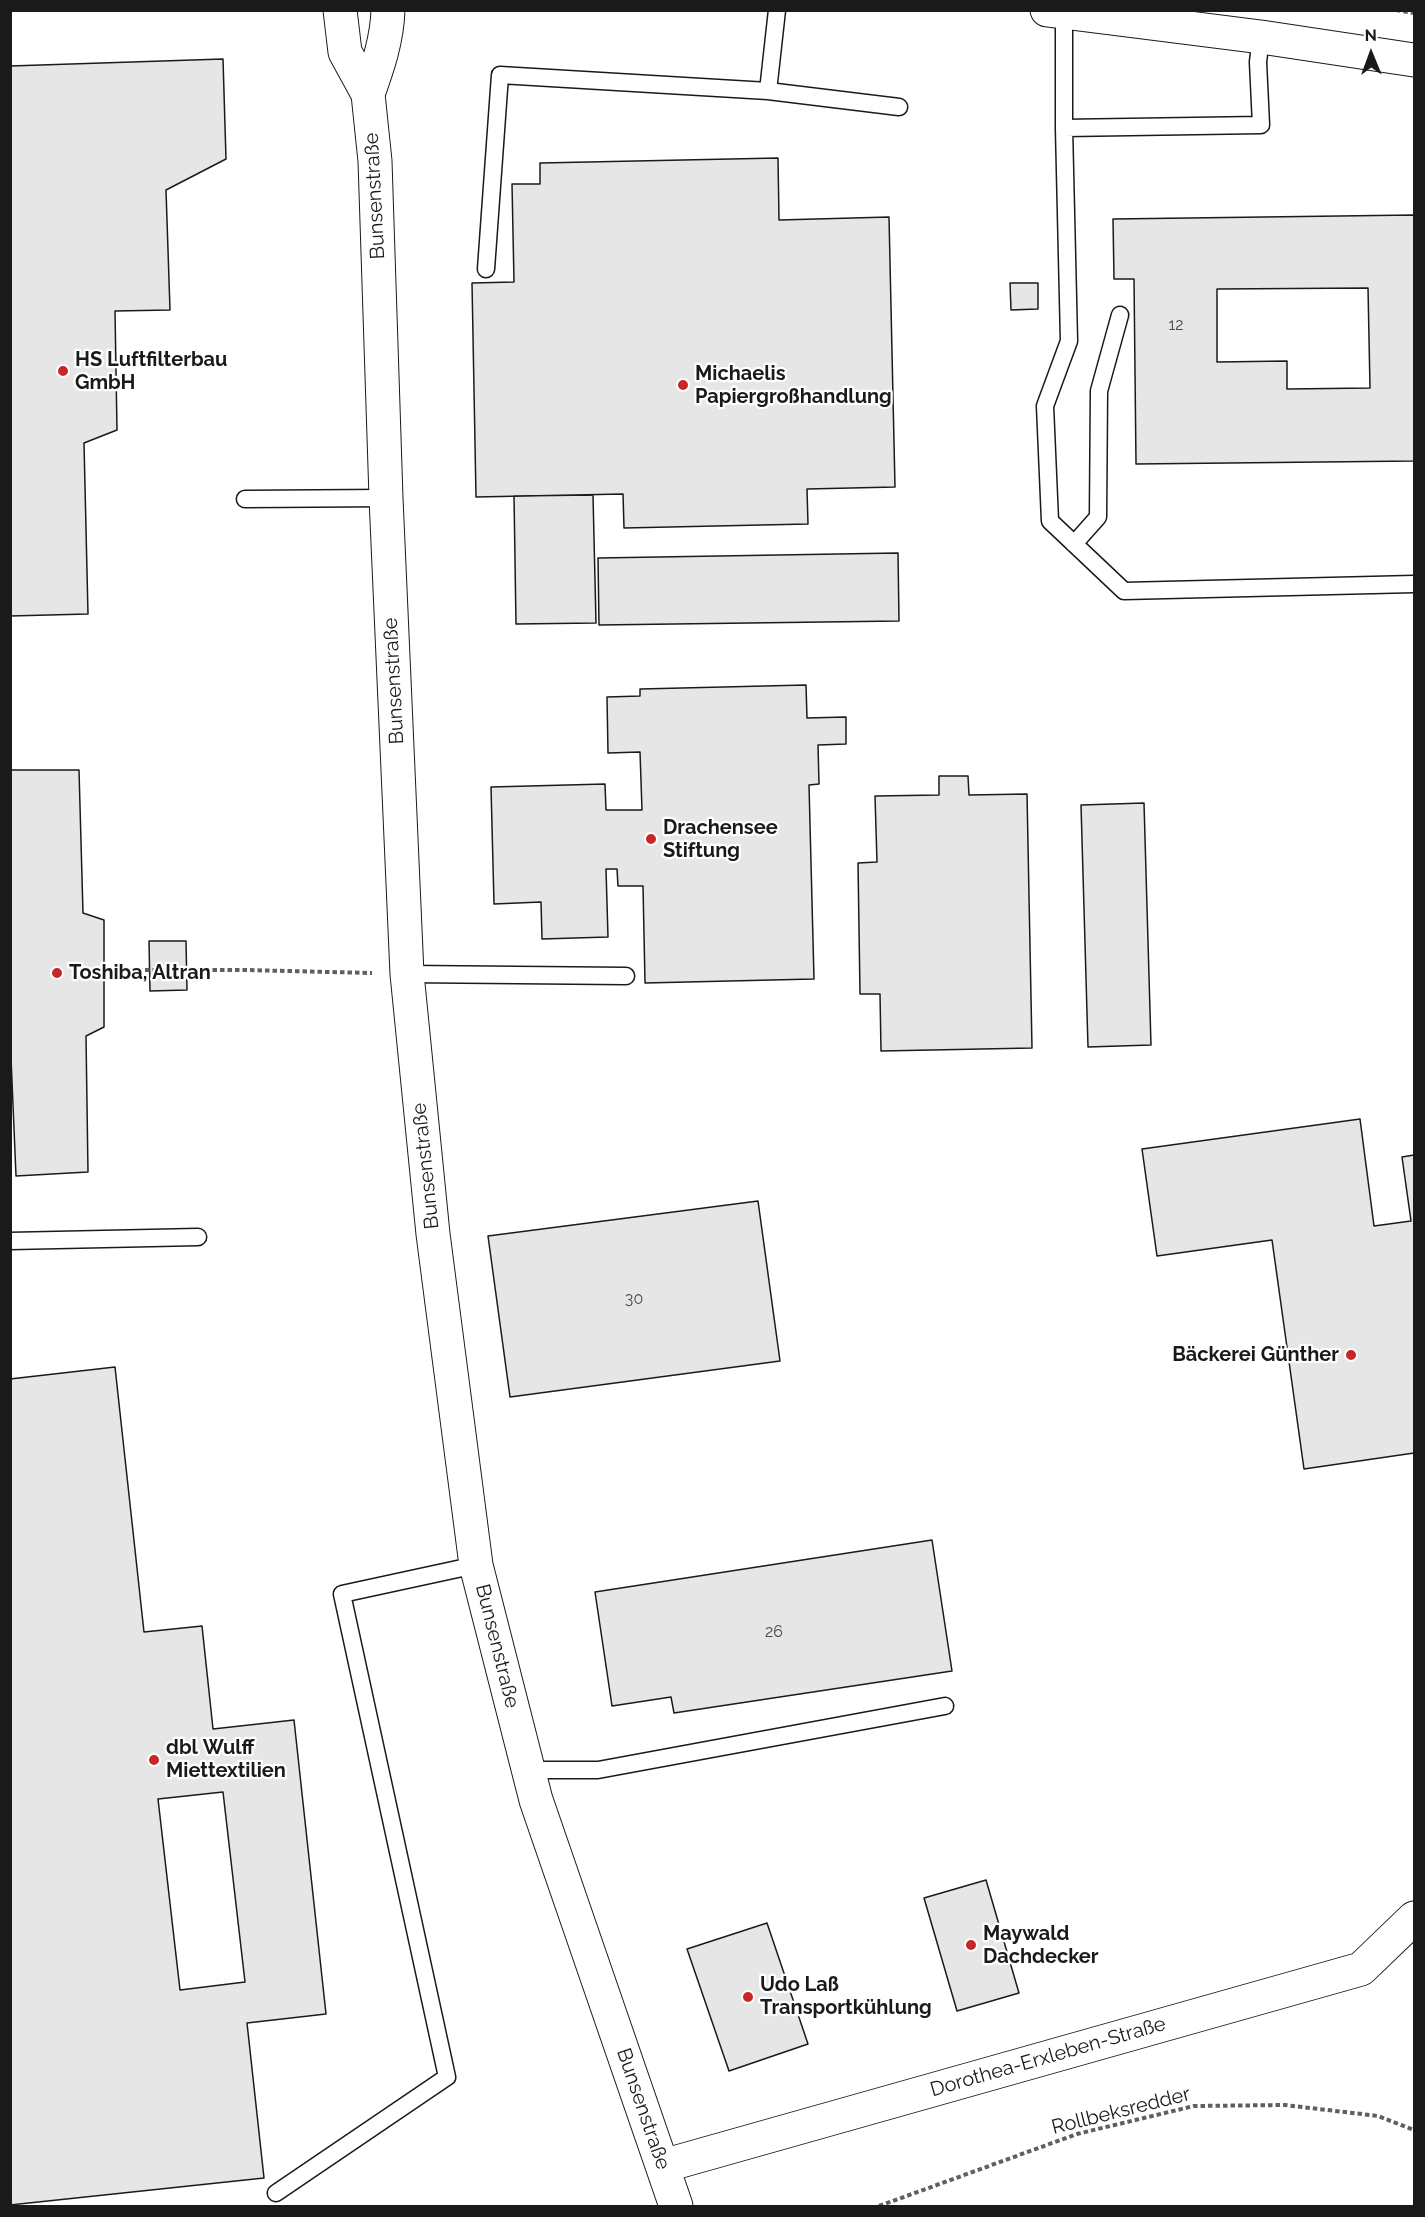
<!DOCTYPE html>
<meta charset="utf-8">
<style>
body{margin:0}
#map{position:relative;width:1425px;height:2217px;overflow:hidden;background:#fff;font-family:Raleway,sans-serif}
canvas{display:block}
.frame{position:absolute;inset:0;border:12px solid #1a1a1a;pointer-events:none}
.north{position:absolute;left:1341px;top:24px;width:60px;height:60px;-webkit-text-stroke:4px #fff;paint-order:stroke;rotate:359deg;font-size:16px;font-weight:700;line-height:24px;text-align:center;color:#1a1a1a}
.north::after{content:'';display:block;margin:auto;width:21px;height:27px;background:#1a1a1a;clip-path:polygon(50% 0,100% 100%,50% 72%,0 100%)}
</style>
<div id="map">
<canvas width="1425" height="2217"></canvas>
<div class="frame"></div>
<div class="north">N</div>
</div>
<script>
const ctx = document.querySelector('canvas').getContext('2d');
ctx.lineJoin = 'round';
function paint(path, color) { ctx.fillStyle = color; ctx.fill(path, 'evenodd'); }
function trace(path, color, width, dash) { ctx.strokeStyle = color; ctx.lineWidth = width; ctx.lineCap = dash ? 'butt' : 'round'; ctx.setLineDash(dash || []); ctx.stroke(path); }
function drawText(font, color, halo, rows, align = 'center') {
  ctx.font = font + ' Raleway,sans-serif'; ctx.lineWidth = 4.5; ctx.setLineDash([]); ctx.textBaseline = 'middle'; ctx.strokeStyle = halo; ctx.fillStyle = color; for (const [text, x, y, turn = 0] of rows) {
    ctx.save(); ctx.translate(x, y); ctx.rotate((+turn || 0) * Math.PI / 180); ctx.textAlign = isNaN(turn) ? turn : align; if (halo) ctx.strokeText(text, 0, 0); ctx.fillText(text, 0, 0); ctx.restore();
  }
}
const building = new Path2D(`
 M223,59L226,159L166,190L170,310L115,311L117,430L84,443L88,614L10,616V66Z
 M778,158L779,220L889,217L895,487L807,489L808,524L624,528L623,494L476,497L472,283L514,282L512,184H540V163Z
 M1414,215V461L1136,464L1134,279H1114L1113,219ZM1368,288L1370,388L1287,389V361L1217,362V289Z
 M1010,283H1038V309L1011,310Z
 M593,495L596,623L516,624L514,496Z
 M898,553L899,621L599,625L598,558Z
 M806,685L807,718L846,717V744L818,745L819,784L809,785L814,979L645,983L643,886H618L617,869H606L608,937L542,939L541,902L494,904L491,787L605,784L606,810H642L640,752L608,753L607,697L640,696V689Z
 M10,770H79L83,913L104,920V1027L86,1036L88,1172L16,1176L10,1034Z
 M939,776H968L969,795L1027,794L1032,1048L881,1051L880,994H860L858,863L877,862L875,796L939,795Z
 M1144,803L1151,1045L1088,1047L1081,805Z
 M149,941H186L187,990L150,991Z
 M1360,1119L1374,1226L1411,1221L1402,1157L1414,1155V1453L1304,1469L1272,1240L1157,1256L1142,1149Z
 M758,1201L780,1361L510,1397L488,1236Z
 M115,1367L144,1632L202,1626L213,1729L294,1720L326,2014L247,2023L264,2178L10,2205V1379ZM223,1792L245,1982L180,1990L158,1799Z
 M932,1540L952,1671L674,1713L671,1697L612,1706L595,1592Z
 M986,1880L1019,1993L957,2011L924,1898Z
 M767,1923L808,2044L729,2071L687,1949Z`);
paint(building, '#e6e6e6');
trace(building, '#1a1a1a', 1.5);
const lane = new Path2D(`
 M1064,12V128L1069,341L1045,406L1050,521L1124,591L1414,584
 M768,91L777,10
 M1064,128L1261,125L1258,62L1261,37
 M486,269L500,75L768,91L899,107
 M245,499L386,498
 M1074,544L1098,517L1099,391L1120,315
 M407,974L626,976
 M10,1241L198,1237
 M529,1770H598L945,1706
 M276,2193L447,2077L342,1594L476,1565`);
const street = new Path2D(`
 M340,10L345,52L368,94L375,161L386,498L407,974L433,1234L476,1565L536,1800L676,2206
 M368,94C378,66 387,40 388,10
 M663,2166L1361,1969L1414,1918`);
const secondary = new Path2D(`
 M1047,10L1261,37L1414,60`);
trace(lane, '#1a1a1a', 19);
trace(street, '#1a1a1a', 35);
trace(secondary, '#1a1a1a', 35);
trace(new Path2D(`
 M1396,10L1414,13
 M115,970H245L372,973
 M879,2206L1077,2134L1194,2106L1285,2105L1378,2116L1414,2130`), '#5f5f5f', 4, [4.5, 3]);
trace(lane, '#fff', 16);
trace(street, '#fff', 33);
trace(secondary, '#fff', 33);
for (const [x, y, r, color] of [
 [63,371,6,"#c62828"],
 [683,385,6,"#c62828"],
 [651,839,6,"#c62828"],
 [57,973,6,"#c62828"],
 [1351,1355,6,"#c62828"],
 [154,1760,6,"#c62828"],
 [971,1945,6,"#c62828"],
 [748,1997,6,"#c62828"]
]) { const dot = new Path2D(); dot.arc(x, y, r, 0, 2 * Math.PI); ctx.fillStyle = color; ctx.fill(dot); trace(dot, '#fff', 2); }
drawText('16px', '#4d4d4d', null, [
 ["12",1176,325],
 ["30",634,1299],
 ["26",774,1632]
]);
drawText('20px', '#1a1a1a', '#fff', [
 ["Bunsenstraße",375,196,-93],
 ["Bunsenstraße",394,681,-93],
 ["Bunsenstraße",426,1166,-96],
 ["Bunsenstraße",497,1646,76],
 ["Dorothea-Erxleben-Straße",1048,2057,-16],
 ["Bunsenstraße",643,2109,71],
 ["Rollbeksredder",1121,2111,-14]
]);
drawText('bold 20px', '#1a1a1a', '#fff', [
 ["HS Luftfilterbau",75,360],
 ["GmbH",75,383],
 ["Michaelis",695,374],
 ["Papiergroßhandlung",695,397],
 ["Drachensee",663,828],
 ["Stiftung",663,851],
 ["Toshiba, Altran",69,973],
 ["Bäckerei Günther",1339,1355,"right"],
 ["dbl Wulff",166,1748],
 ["Miettextilien",166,1771],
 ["Maywald",983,1934],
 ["Dachdecker",983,1957],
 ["Udo Laß",760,1985],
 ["Transportkühlung",760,2008]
], 'left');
</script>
